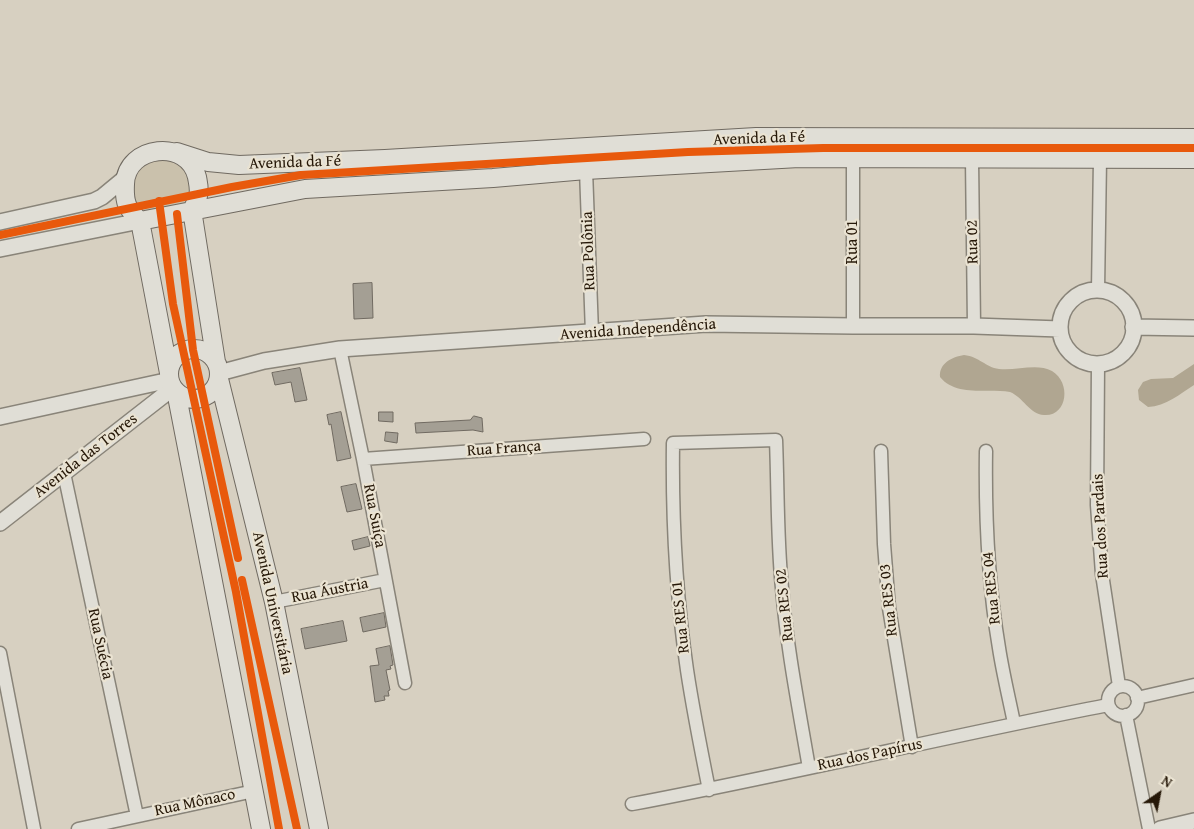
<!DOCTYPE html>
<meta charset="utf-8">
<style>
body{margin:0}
#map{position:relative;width:1194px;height:829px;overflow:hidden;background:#d7d0c1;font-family:"Gentium Book Plus",serif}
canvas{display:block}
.north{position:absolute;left:1134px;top:769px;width:50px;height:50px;-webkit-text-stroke:4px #eae3d2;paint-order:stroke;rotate:33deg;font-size:14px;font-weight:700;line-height:20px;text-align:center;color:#261808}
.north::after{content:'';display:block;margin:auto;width:18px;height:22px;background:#261808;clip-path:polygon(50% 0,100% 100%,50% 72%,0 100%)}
</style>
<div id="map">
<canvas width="1194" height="829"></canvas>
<div class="north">N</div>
</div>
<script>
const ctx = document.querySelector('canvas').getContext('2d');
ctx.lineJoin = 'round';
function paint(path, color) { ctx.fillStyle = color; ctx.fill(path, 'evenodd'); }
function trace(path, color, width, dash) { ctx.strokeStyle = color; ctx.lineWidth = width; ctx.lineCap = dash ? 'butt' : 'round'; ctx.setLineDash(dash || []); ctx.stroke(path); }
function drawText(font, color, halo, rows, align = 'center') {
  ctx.font = font + ' "Gentium Book Plus",serif'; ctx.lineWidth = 4.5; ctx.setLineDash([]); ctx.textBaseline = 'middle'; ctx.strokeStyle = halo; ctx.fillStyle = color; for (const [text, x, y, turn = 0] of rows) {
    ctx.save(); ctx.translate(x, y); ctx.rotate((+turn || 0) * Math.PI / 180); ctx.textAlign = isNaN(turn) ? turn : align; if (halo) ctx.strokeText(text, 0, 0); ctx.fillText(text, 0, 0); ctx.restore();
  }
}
paint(new Path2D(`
 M161,157L185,167L193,183L189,203L140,212C129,200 129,175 142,165C147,161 155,159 161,157Z`), '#cac1ac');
paint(new Path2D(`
 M964,355C980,357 985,367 999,369C1016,371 1037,363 1052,371C1072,383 1067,417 1044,415C1029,414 1023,397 1010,392C988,388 956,397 940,377C939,363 952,357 964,355Z
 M1194,364V385C1180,394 1166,406 1148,407L1139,400L1138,390L1143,382L1151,379L1173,378Z`), '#b0a691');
const building = new Path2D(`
 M372,283L373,318L354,319L353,284Z
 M300,368L307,400L295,402L291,382L275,385L272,373Z
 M341,412L351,458L337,461L331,424L329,425L327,415Z
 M379,412H393V422L379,421Z
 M474,416L482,418L483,432L473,430L416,433L415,423L470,420Z
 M386,432L398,433L397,443L385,441Z
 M356,484L362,509L347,512L341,487Z
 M368,537L370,546L354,550L352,541Z
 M384,613L386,627L363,632L360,618Z
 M343,621L347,641L305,649L301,629Z
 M390,646L393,665L390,666L391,669L386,670L390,690L388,691L389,696H384L385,700L375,702L370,666L379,665L376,649Z`);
paint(building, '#a49f94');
trace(building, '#706a61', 1);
const minor = new Path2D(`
 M972,159L974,326
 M586,170L592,333
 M1098,290L1100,159
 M853,326V158
 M340,349L363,459L405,683
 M1098,364L1097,505L1102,574L1119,686
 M881,451L884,544L889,608L912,747
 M986,451C985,517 988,583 999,648C1003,674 1009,698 1014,723
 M363,459L644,439
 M64,473L137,816
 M274,602L385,580
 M0,653L34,829
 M1108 701a15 15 0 1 1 30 0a15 15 0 1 1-30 0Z
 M1137,698L1194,685
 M1126,715L1149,829
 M709,790C701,750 693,710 687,670C676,595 672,519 673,443L776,440C778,490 777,539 782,588C787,649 799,709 809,768
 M632,804C791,774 949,736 1108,705
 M78,829L254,791`);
const tertiary = new Path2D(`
 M0,222L94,201L102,197L125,178
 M0,249L140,221
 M1060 327a37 37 0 1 1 74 0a37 37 0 1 1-74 0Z
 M1133,327L1194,328
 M219,373L264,361L340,349L706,324L853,326H974L1060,329
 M0,417L170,380
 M0,523L173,388
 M1160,829L1194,821`);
const secondary = new Path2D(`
 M177,152L208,162L239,165L385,159L756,137L1194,138
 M140,221L305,189L493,178L586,170L799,158L1194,159
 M169 374a25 25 0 1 1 50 0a25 25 0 1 1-50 0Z
 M169,373L140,221C127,209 124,203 125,184C126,145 188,138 197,177C198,183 200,190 198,196C197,201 194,206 192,210L216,362
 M219,379L274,602L319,829
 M176,391L261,829`);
trace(minor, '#898479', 15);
trace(tertiary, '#898479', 18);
trace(secondary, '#706a61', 20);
trace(minor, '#e0ded6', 12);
trace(tertiary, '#e0ded6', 15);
trace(secondary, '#e0ded6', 18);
trace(new Path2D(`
 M159,201L173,304L236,592L279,829
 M177,214L193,350L238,558
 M0,235L232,187L301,175L688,152L823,148H1194
 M242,580L297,829`), '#e8590c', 8);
drawText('16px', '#261808', '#eae3d2', [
 ["Avenida da Fé",759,139,-2],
 ["Avenida da Fé",295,163,-2],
 ["Rua 01",853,242,-90],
 ["Rua 02",973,242,-91],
 ["Rua Polônia",589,251,-92],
 ["Avenida Independência",638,330,-4],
 ["Rua França",504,449,-4],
 ["Avenida das Torres",86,456,-38],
 ["Rua Suíça",374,516,79],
 ["Rua dos Pardais",1101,526,-93],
 ["Rua RES 04",992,588,-96],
 ["Rua Áustria",330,591,-11],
 ["Rua RES 03",889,600,-96],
 ["Avenida Universitária",272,603,78],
 ["Rua RES 02",785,605,-96],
 ["Rua RES 01",681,617,-96],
 ["Rua Suécia",100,644,78],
 ["Rua dos Papírus",870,755,-12],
 ["Rua Mônaco",195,803,-12]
]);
</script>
